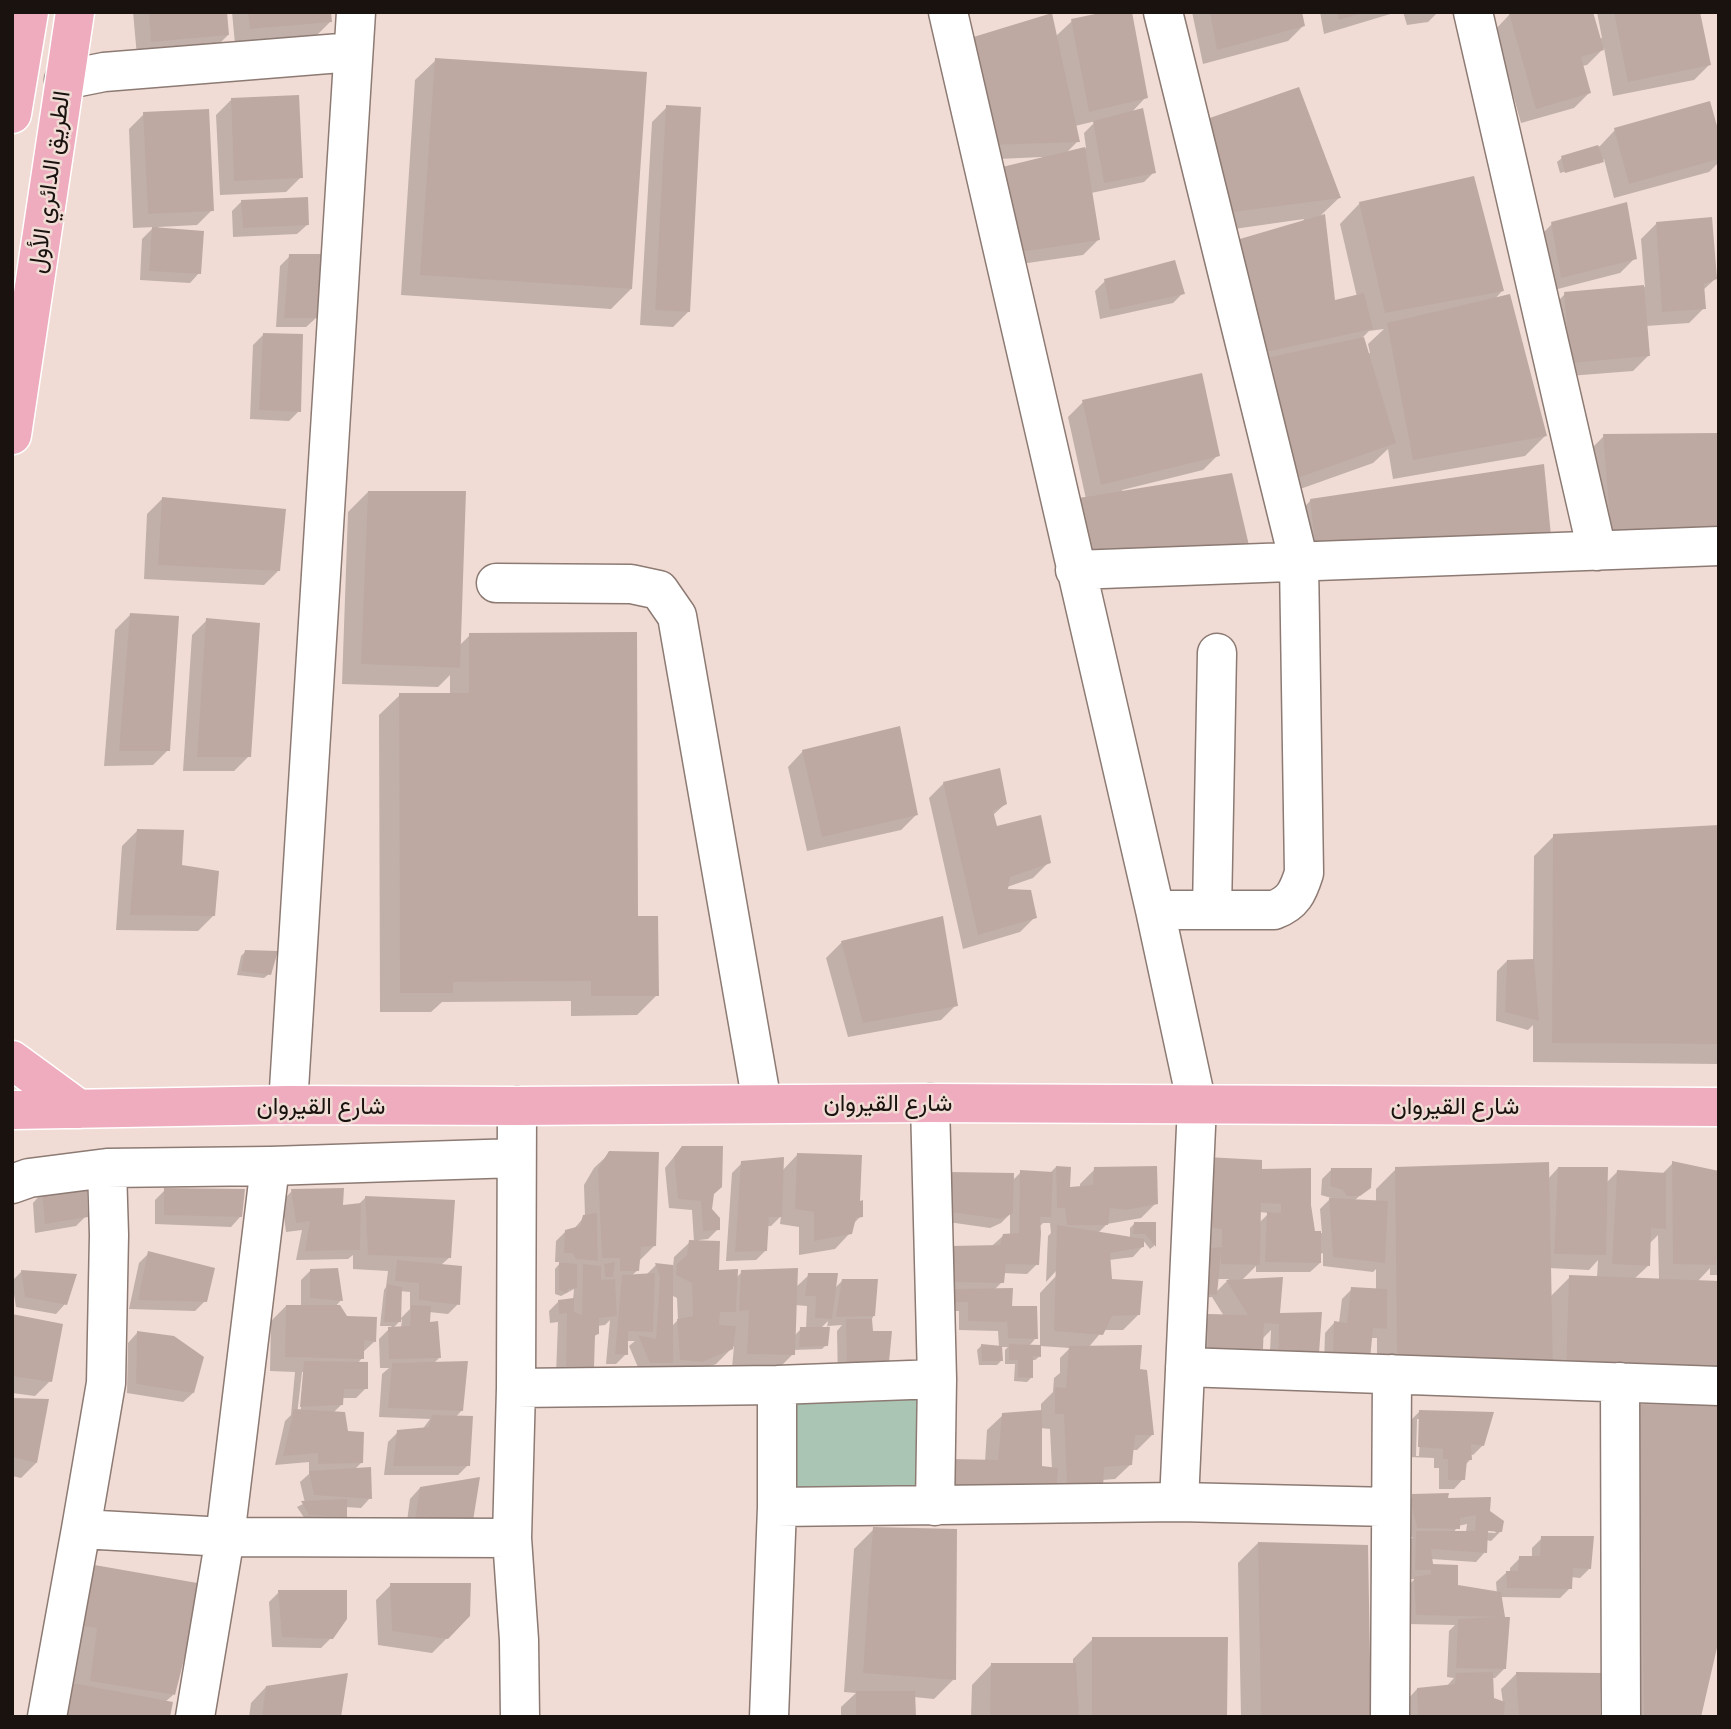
<!DOCTYPE html>
<meta charset="utf-8">
<style>
body{margin:0}
#map{position:relative;width:1731px;height:1729px;overflow:hidden;background:#f0dcd4;font-family:"Exo 2",sans-serif}
canvas{display:block}
.frame{position:absolute;inset:0;border:14px solid #19120f;pointer-events:none}
</style>
<div id="map">
<canvas width="1731" height="1729"></canvas>
<div class="frame"></div>
</div>
<script>
const ctx = document.querySelector('canvas').getContext('2d');
ctx.lineJoin = 'round';
function paint(path, color) { ctx.fillStyle = color; ctx.fill(path, 'evenodd'); }
function trace(path, color, width, dash) { ctx.strokeStyle = color; ctx.lineWidth = width; ctx.lineCap = dash ? 'butt' : 'round'; ctx.setLineDash(dash || []); ctx.stroke(path); }
function drawText(font, color, halo, rows, align = 'center') {
  ctx.font = font + ' "Exo 2",Vazirmatn,sans-serif'; ctx.lineWidth = 5; ctx.setLineDash([]); ctx.textBaseline = 'middle'; ctx.strokeStyle = halo; ctx.fillStyle = color; for (const [text, x, y, turn = 0] of rows) {
    ctx.save(); ctx.translate(x, y); ctx.rotate((+turn || 0) * Math.PI / 180); ctx.textAlign = isNaN(turn) ? turn : align; if (halo) ctx.strokeText(text, 0, 0); ctx.fillText(text, 0, 0); ctx.restore();
  }
}
paint(new Path2D(`
 M918,1398L920,1490L791,1493L789,1400Z`), '#aac5b3');
paint(new Path2D(`
 M133,12H226L228,35L213,50L137,56Z
 M232,12H330V22L315,37L235,44Z
 M1192,12H1300L1303,26L1288,41L1203,64Z
 M1320,12H1397L1324,34Z
 M1403,12H1438L1428,22L1407,25Z
 M1517,12H1591L1599,39L1602,38L1597,12H1698L1709,65L1694,80L1613,96L1604,48L1587,65L1582,66L1589,93L1574,108L1521,123L1495,30L1510,14Z
 M1072,21L1146,97L1130,114L1154,172L1144,182L1091,193L1098,240L1083,255L1000,267L1042,157L976,160L1055,37ZM1096,121L1084,133L1086,148L1066,153L1078,141L1075,126Z
 M436,60L631,289L611,309L401,295L415,80Z
 M231,100L301,177L286,192L220,195L216,115Z
 M667,107L688,312L673,327L640,325L652,122Z
 M144,114L212,210L197,225L158,227L199,273L190,283L140,280L142,239L154,227L133,228L129,129Z
 M1615,130L1719,139V162L1709,172L1614,198L1604,159L1599,164V162L1560,173L1557,162L1562,158L1600,146Z
 M1185,142L1339,198L1319,217L1333,302L1357,297L1340,224L1360,203L1502,291L1494,300L1545,436L1525,456L1393,479L1388,449L1373,463L1275,498L1250,378L1304,219L1206,233ZM1384,329L1368,344L1370,353L1367,354L1362,338L1369,331Z
 M242,201L307,225L297,234L233,237L232,211Z
 M1552,224L1635,258L1620,273L1546,292L1537,239Z
 M1656,224L1715,279L1702,291L1704,308L1689,323L1646,326L1649,355L1633,371L1556,377L1550,309L1565,294L1645,287L1641,239Z
 M290,256L316,318L306,327H276L280,266Z
 M1105,281L1183,293L1173,303L1100,319L1095,291Z
 M263,335L299,411L289,421L250,419L253,345Z
 M1083,402L1218,455L1203,470L1122,490L1123,493L1086,499L1068,417Z
 M1719,435L1591,552L1584,456L1604,436Z
 M1542,466L1296,572L1291,521L1311,500Z
 M368,492L459,646L470,635L636,917L657,995L637,1015L571,1016V1001L442,1002L431,1012H380L379,715L400,695L450,694V675L438,687L342,684L348,512Z
 M162,499L279,570L264,585L144,579L147,514Z
 M130,615L168,750L153,765L104,766L115,630Z
 M207,620L249,756L234,771H183L192,635Z
 M803,751L916,815L901,830L807,851L788,767Z
 M944,783L1005,804L992,816L996,828L1049,862L1033,878L1007,887L1006,890L1035,917L1020,932L963,949L929,798Z
 M1719,826V1064L1533,1062V1025L1528,1030L1496,1021L1497,971L1507,961H1533L1534,856L1554,836Z
 M137,831L181,866L214,915L198,931L116,930L122,846Z
 M942,918L956,1005L941,1020L848,1037L826,958L841,943Z
 M246,951L269,974L264,978L237,975L241,956Z
 M682,1147L712,1194L710,1210L718,1229L708,1239L699,1240V1242L717,1271L736,1278L742,1272L795,1288L809,1275L834,1289L842,1281L874,1315L838,1381L837,1331L842,1325L828,1326L826,1345L822,1349L793,1350V1354L778,1369L732,1368L734,1346L716,1364L685,1376L640,1372L629,1346L635,1341H626V1354L616,1364H606L610,1320L605,1325L597,1326V1334L593,1338V1367L583,1376L556,1375L558,1322L550,1323L549,1311L559,1301L573,1300L574,1289L561,1296L555,1294V1269L561,1262H555L556,1241L566,1231L573,1230L585,1216L584,1185L594,1168L610,1153L655,1245L640,1260L638,1270L631,1276H645L656,1265L673,1267L674,1257L690,1242H694L692,1210L669,1208L665,1168ZM671,1295L677,1298L678,1320L671,1327ZM795,1305L807,1306L806,1329H801L794,1336ZM828,1321L827,1329H820Z
 M798,1154L858,1203L861,1216L852,1225L850,1233L835,1249L799,1255V1227L780,1224L781,1216L771,1226H767L766,1250L756,1260L726,1261L732,1173L742,1163L782,1171Z
 M1673,1163L1719,1173V1275H1710V1268L1697,1282L1719,1392L1377,1380V1338H1370L1324,1367L1325,1333L1334,1323H1339L1342,1299L1352,1289L1376,1291V1269L1373,1272L1323,1266V1253L1320,1254V1263L1310,1272H1256V1266L1241,1281L1278,1317L1320,1314L1269,1373L1271,1330L1262,1339V1348L1247,1363L1193,1373L1194,1331L1209,1316H1224L1212,1297L1202,1298L1186,1241L1260,1171L1309,1205L1313,1233H1322L1320,1209L1331,1198L1321,1195L1322,1179L1332,1169L1369,1187L1354,1201L1376,1202V1189L1396,1169L1548,1179L1558,1168L1606,1183L1617,1172L1661,1175ZM1259,1212L1269,1213L1259,1223ZM1658,1235L1659,1280L1634,1279L1649,1265V1244ZM1598,1260L1597,1278L1570,1277L1550,1297L1549,1268L1589,1270ZM1217,1279H1229L1215,1293Z
 M1056,1167L1068,1189L1080,1188V1184L1095,1169L1156,1203L1141,1218L1107,1224L1098,1233L1130,1239V1228L1135,1223L1155,1224L1154,1246L1150,1249L1142,1239V1247L1133,1257L1109,1260L1111,1281L1138,1315L1123,1330H1103L1088,1348L1138,1371L1152,1435L1137,1450H1132L1131,1464L1115,1479L1102,1480L1086,1503L985,1462L987,1430L1003,1415L1041,1412V1404L1053,1392L1054,1378L1060,1373V1358L1070,1348L1040,1346V1293L1056,1276V1271L1046,1282L1048,1236L1051,1233L1050,1223H1043L1039,1227L1037,1264L1027,1274L1003,1273L1002,1282L994,1290L1036,1338L1028,1347L1040,1356L1035,1360H1031V1378L1027,1382L1014,1381L1015,1364H1005V1350L1008,1347H1001V1361L997,1365H979L977,1350L981,1346L999,1347L998,1331L959,1330V1311H944L945,1300L955,1291H942L1004,1235H1010V1214L1001,1223L990,1228L941,1221L940,1184L1012,1181L1021,1172L1050,1173ZM1040,1428L1050,1429L1052,1469L1040,1468Z
 M165,1190L240,1217L231,1227L155,1224V1200Z
 M292,1191L341,1207L358,1205L366,1197L450,1257L441,1265L458,1304L448,1314L429,1312L428,1324L439,1358L433,1364L462,1410L455,1418L468,1465L458,1475H384L388,1442L398,1432L422,1430L430,1419L379,1417L382,1374L389,1368H380L379,1339L392,1326H380L384,1290L386,1287L388,1271L353,1269V1255L348,1259L296,1260L302,1230L286,1232L282,1201ZM400,1291L410,1292V1309L399,1320ZM402,1319L401,1328L392,1329Z
 M42,1193L86,1216L76,1226L35,1233L33,1203Z
 M149,1253L205,1301L195,1311L129,1309L139,1263Z
 M311,1270L341,1300L335,1307L375,1341L362,1353V1358L357,1364L366,1388L356,1398H342L341,1405L333,1413L346,1432L362,1462L354,1470L370,1498L361,1508L345,1507V1516L341,1521L305,1519L297,1507L305,1503L300,1482L309,1474V1462L275,1465L285,1421L291,1415L295,1372L270,1371L271,1321L286,1306H301V1280ZM302,1372H305L300,1416L297,1415Z
 M22,1271L65,1304L56,1314L16,1307L12,1281Z
 M12,1316L50,1381L35,1396L12,1393Z
 M137,1333L193,1393L183,1402L127,1393L128,1343Z
 M12,1400L36,1463L21,1478L12,1476Z
 M1719,1407L1699,1717H1624L1620,1426Z
 M1420,1411L1483,1445L1473,1455L1470,1454L1471,1459L1465,1465L1463,1479L1454,1489H1439V1468H1434V1458L1409,1457L1410,1421ZM1417,1419H1421L1419,1456H1416Z
 M478,1479L405,1536L410,1499L420,1488Z
 M1413,1496L1447,1500L1488,1512L1501,1531L1491,1541L1486,1540L1485,1552L1476,1562L1431,1559L1432,1566L1456,1586L1497,1594L1496,1582L1506,1573H1510V1568L1520,1558H1532V1548L1542,1538L1590,1568L1580,1578L1571,1577L1570,1588L1560,1598L1500,1597L1505,1668L1495,1678H1492V1700L1503,1703L1501,1689L1516,1674L1599,1717H1408V1699L1417,1689L1446,1687L1454,1678L1447,1677L1449,1631L1455,1625L1407,1624L1405,1588L1415,1579H1406L1407,1543L1413,1537H1407L1403,1506ZM1467,1524L1466,1532H1454L1458,1526ZM1493,1529L1496,1533L1479,1532Z
 M874,1529L954,1679L934,1699L914,1697V1717H841V1707L856,1693L844,1692L854,1549Z
 M1258,1543L1370,1717H1241L1238,1563Z
 M391,1585L447,1638L432,1653L378,1645L376,1600Z
 M64,1586L173,1695L165,1702L168,1717H38L73,1685L78,1648Z
 M279,1592L331,1638L321,1648L272,1647L269,1602Z
 M1093,1639L1225,1717H971L972,1685L992,1664H1073V1659Z
 M266,1687L339,1717H249L251,1703Z`), '#0003');
paint(new Path2D(`
 M149,12H227L229,35L151,42Z
 M248,12H331L332,22L250,29Z
 M1105,12H1132L1148,98L1089,112L1071,19Z
 M1210,12H1302L1305,26L1217,50Z
 M1337,12H1362V13L1339,20Z
 M1593,12L1604,50L1581,57L1591,93L1536,109L1509,13Z
 M1614,12H1700L1711,65L1628,82Z
 M1052,13L1080,142L991,145L967,39Z
 M435,58L647,72L632,289L420,275Z
 M1299,87L1341,198L1226,213L1204,120Z
 M299,95L303,178L234,181L231,98Z
 M1710,101L1719,133V159L1629,184L1614,128Z
 M666,105L701,107L690,312L655,310Z
 M1143,108L1156,173L1104,183L1093,121Z
 M209,109L214,211L148,214L143,112Z
 M1598,145L1604,162L1565,173L1561,156Z
 M1085,147L1100,240L1014,253L998,168Z
 M1474,176L1504,291L1385,313L1359,202Z
 M308,197L309,225L243,228L241,200Z
 M1627,202L1637,259L1561,278L1551,222Z
 M1325,214L1335,300L1364,293L1373,329L1256,354L1233,241Z
 M1712,217L1717,279L1704,284L1706,309L1662,312L1656,222Z
 M152,227L204,231L201,274L149,271Z
 M289,254H326L317,318H284Z
 M1175,260L1185,294L1110,310L1104,279Z
 M1644,285L1650,356L1570,363L1564,292Z
 M1510,294L1547,436L1413,460L1387,323Z
 M263,333L303,334L301,412L259,410Z
 M1364,337L1396,443L1295,479L1290,446L1270,357Z
 M1202,373L1220,456L1101,485L1082,400Z
 M1719,433V528L1611,532L1603,434Z
 M1544,464L1552,546L1316,553L1310,499Z
 M1232,473L1251,554L1092,563L1079,498Z
 M368,491H466L460,668L361,664Z
 M162,497L286,509L280,571L158,565Z
 M130,613L179,616L170,751H119Z
 M206,618L260,623L251,757H197Z
 M637,632L638,916H658L659,996H591V981L453,982V993H400L399,693H469V633Z
 M900,726L918,815L822,837L802,750Z
 M1000,768L1007,804L993,811L997,826L1041,815L1051,863L1010,877L1008,889L1031,890L1037,918L978,935L943,782Z
 M1719,825V1044L1552,1043L1553,834Z
 M137,829L184,830L182,865L219,871L215,916L130,915Z
 M943,916L958,1006L863,1023L841,941Z
 M245,950L278,951L271,975L241,971Z
 M1534,959L1539,1021L1505,1012L1507,960Z
 M682,1146H723L722,1187L714,1194L712,1209L720,1218V1230L703,1231L701,1201L678,1199L674,1157Z
 M609,1151L659,1152L656,1246L641,1247L639,1271H620V1258H602L598,1169Z
 M797,1153L862,1155L860,1201L863,1200V1217L856,1218L852,1234L814,1241V1212L795,1209Z
 M784,1157L782,1217H769L767,1251L735,1252L741,1161Z
 M1206,1157L1262,1160V1169L1311,1168V1205L1315,1231H1321V1263L1265,1262L1267,1212L1281,1213V1204L1261,1203L1260,1265L1221,1264V1252L1217,1295L1205,1294L1208,1248L1222,1247V1229L1200,1227Z
 M1672,1161L1719,1171V1235L1716,1265L1673,1264Z
 M1549,1162L1553,1369L1397,1361L1395,1167Z
 M1056,1166L1071,1167L1070,1187L1093,1185L1094,1167L1157,1166L1158,1204L1126,1210L1110,1208L1108,1225H1067L1065,1208H1057Z
 M1558,1167H1608L1606,1255L1554,1254Z
 M1331,1168H1372L1371,1188L1360,1196H1347L1343,1190L1330,1186Z
 M1020,1170L1053,1172L1051,1217H1040L1041,1233L1039,1265L1006,1264L1004,1283L951,1282V1246L1000,1245L1003,1234L1019,1233Z
 M1617,1170L1666,1173V1229L1651,1228L1650,1266L1612,1264Z
 M949,1172L1014,1173L1013,1213L1001,1219L950,1212Z
 M164,1188L245,1189L242,1217L164,1215Z
 M344,1188L343,1205L361,1203L360,1250L305,1251L310,1221L296,1223L291,1189Z
 M87,1190L88,1217L45,1224L42,1191Z
 M365,1196L455,1200L451,1258L368,1255Z
 M1329,1198L1388,1201L1385,1263L1333,1257Z
 M597,1213L598,1261L576,1259L573,1253H564L565,1230L580,1226L583,1215Z
 M1134,1222H1156V1247L1145,1234H1133Z
 M1057,1225L1144,1239V1247L1110,1253L1112,1279L1143,1281L1140,1315L1112,1316L1103,1335L1054,1331Z
 M689,1240L720,1241L719,1270L738,1269L736,1312H720L719,1325L736,1326L733,1349L702,1362L680,1360L677,1319L693,1316L692,1283L676,1275L677,1264L687,1255Z
 M148,1251L215,1268L207,1302L138,1300Z
 M397,1260L462,1266L460,1305L419,1300V1283L395,1281Z
 M559,1262L577,1264V1288L568,1289L567,1293L559,1290Z
 M615,1262L613,1277H605L604,1264Z
 M655,1263L673,1265V1363H650L638,1335L656,1339L660,1277Z
 M583,1264L601,1266V1280L615,1279L617,1316L599,1318V1334L595,1335L594,1367L566,1366L567,1313L559,1314L558,1300L574,1298V1312L582,1315Z
 M338,1268L343,1301L310,1298V1269Z
 M798,1268L795,1355L747,1354L749,1310L739,1311L741,1270Z
 M21,1270L77,1274L67,1305L25,1297Z
 M655,1273L653,1332L628,1331V1355L615,1354L622,1275Z
 M808,1273H838L832,1319L815,1318L816,1296H805Z
 M1569,1275L1719,1281V1372L1566,1368Z
 M1283,1277L1280,1313L1322,1312L1318,1367L1278,1364L1279,1324L1264,1323L1263,1349H1247L1246,1361L1208,1358V1314L1248,1315L1226,1280Z
 M842,1279H878L875,1316L836,1317Z
 M387,1284L402,1287L401,1322H384Z
 M1351,1287L1387,1289V1329L1373,1328L1370,1359L1333,1358L1334,1321L1347,1323Z
 M1013,1288L1012,1306H1037L1038,1339L1008,1338L1007,1322L968,1321V1302H953L955,1289Z
 M286,1305H340L347,1316L377,1317L376,1342L364,1340V1359L285,1357Z
 M411,1305L431,1306L430,1322L438,1321L441,1358L389,1359L388,1327L410,1326Z
 M12,1314L63,1324L52,1382L12,1376Z
 M846,1319H872L873,1331H892L889,1362L872,1363L847,1372Z
 M800,1327H830L828,1346L799,1347Z
 M137,1331L174,1336L204,1357L194,1393L136,1384Z
 M981,1344L1002,1346L1003,1361H982Z
 M1009,1344L1041,1345V1357L1033,1356V1378L1018,1377V1360H1009Z
 M1142,1345L1140,1369L1147,1370L1154,1435H1135L1132,1465L1104,1467L1103,1489L1067,1485L1064,1414H1055V1387L1066,1388L1069,1346Z
 M304,1361L368,1362V1389H344L343,1405L300,1407Z
 M468,1361L463,1411L388,1408L392,1363Z
 M12,1398L49,1399L37,1463L12,1457Z
 M1639,1404L1719,1405V1639L1701,1717H1644Z
 M294,1409L345,1412L348,1431L364,1432L363,1463L318,1464V1453L283,1456Z
 M1042,1410V1466L1058,1468L1056,1495L954,1505L952,1459L998,1460L1002,1413Z
 M1419,1410L1494,1412L1484,1446L1471,1444L1472,1460H1467L1465,1480H1448V1459H1443V1449L1418,1447Z
 M432,1415L473,1416L470,1466H393L397,1430L429,1427Z
 M371,1467L372,1499L314,1495L309,1471Z
 M480,1477L472,1527H414L420,1487Z
 M1449,1493L1448,1498L1491,1497L1490,1511L1504,1521L1502,1532L1488,1531L1487,1553L1431,1549L1433,1564L1458,1565V1585L1501,1592L1505,1617H1510L1506,1669L1456,1668L1458,1619L1496,1617L1416,1615L1414,1577L1431,1574V1570H1415L1416,1531H1475L1476,1515L1460,1518V1529L1417,1528L1412,1507V1494Z
 M347,1499V1517L309,1515L301,1501Z
 M873,1527L957,1529L956,1680L863,1673Z
 M1541,1536H1594L1591,1569L1573,1568L1572,1589L1507,1588L1506,1571H1518L1519,1556H1540Z
 M1258,1542L1368,1545L1371,1717H1261Z
 M83,1563L203,1584L175,1695L90,1681L97,1628L72,1625Z
 M390,1583H471L470,1616L448,1639L392,1631Z
 M278,1590H347V1619L333,1639L282,1637Z
 M1092,1637H1228L1227,1717H1092Z
 M991,1663H1076L1079,1717H990Z
 M1493,1672L1494,1698L1505,1702L1504,1717H1418L1417,1688L1455,1684L1456,1673Z
 M1516,1672L1601,1673L1600,1717H1519Z
 M348,1673L341,1717H262L266,1686Z
 M57,1680L173,1702L170,1717H73L51,1712Z
 M856,1691H915L916,1717H856Z`), '#bda9a2');
const minor = new Path2D(`
 M948,12L1155,910L1197,1105L1179,1502
 M1473,12L1597,551
 M64,80L104,72L353,52
 M1075,570L1719,546
 M496,583L631,584L659,590L677,616L762,1103
 M1155,910H1274C1293,903 1298,892 1304,873L1299,562L1163,12
 M1212,910L1217,653
 M930,1103L937,1379L935,1506
 M288,1105L356,12
 M517,1106L516,1388L512,1538L519,1640L520,1717
 M107,1168L109,1235L106,1383L81,1529L225,1537L512,1538
 M12,1184L29,1178L107,1168L270,1166L516,1158
 M1185,1367L1719,1386
 M1620,1382L1621,1717
 M516,1388L777,1385L937,1379
 M777,1507L1179,1502L1390,1507
 M47,1717L81,1529
 M195,1717L225,1537L270,1166
 M769,1717L777,1507V1385
 M1390,1717L1392,1374`);
const major = new Path2D(`
 M12,114L29,12
 M12,435L75,12
 M12,1060L79,1109
 M12,1110L288,1105L517,1106L930,1103L1719,1107`);
trace(minor, '#8c7a73', 41);
trace(major, '#fff', 41);
trace(minor, '#fff', 38);
trace(major, '#eeacbe', 38);
drawText('24px', '#19120f', '#f0dcd4', [
 ["الطريق الدائري الأول",49,182,-82],
 ["شارع القيروان",888,1103],
 ["شارع القيروان",321,1106],
 ["شارع القيروان",1455,1106]
]);
</script>
